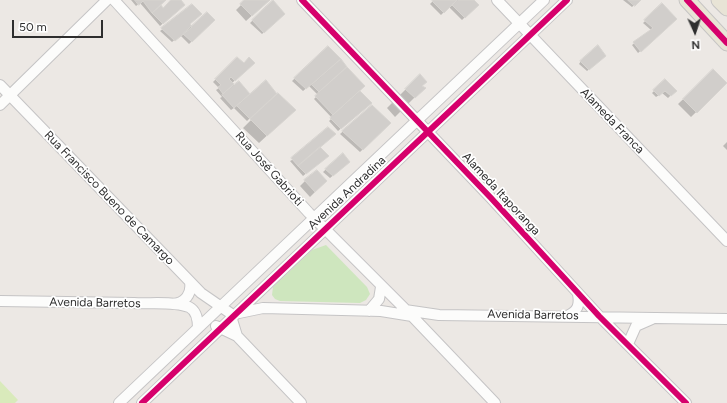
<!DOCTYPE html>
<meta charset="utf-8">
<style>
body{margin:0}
#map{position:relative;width:727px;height:403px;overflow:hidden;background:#ece8e4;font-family:Figtree,sans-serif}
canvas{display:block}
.north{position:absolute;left:675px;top:12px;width:40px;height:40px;-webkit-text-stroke:3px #fff;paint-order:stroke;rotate:177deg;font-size:11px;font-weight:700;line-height:16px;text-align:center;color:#2e2e2e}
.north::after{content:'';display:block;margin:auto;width:14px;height:18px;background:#2e2e2e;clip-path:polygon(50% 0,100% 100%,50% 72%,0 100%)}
.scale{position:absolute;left:12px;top:20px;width:91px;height:18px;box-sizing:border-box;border:2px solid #2e2e2e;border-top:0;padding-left:5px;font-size:12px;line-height:14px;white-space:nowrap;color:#2e2e2e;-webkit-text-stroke:3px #fff;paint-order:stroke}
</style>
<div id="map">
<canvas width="727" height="403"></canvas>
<div class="north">N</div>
<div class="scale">50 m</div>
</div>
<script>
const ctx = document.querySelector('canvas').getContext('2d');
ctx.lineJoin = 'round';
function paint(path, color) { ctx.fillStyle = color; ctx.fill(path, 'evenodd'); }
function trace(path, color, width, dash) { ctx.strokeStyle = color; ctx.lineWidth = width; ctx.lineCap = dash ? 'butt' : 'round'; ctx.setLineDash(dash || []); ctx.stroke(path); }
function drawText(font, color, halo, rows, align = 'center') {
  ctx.font = font + ' Figtree,sans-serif'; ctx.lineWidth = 3.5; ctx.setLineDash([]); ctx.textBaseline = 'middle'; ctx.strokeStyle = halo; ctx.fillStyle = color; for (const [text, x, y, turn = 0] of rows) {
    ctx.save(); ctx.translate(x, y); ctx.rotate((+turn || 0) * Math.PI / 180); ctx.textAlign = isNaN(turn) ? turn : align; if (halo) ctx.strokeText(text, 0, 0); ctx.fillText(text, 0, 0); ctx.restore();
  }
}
paint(new Path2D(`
 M326,245L367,287L370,294L366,300L360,303L280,301L275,299L272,295L273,287L312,250Z`), '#cee6be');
paint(new Path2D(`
 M0,381L18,400L15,403H0Z`), '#d9eabb');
paint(new Path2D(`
 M131,0H165L159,5L163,9L173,0H179L181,7L160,26L140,3L136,6Z
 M246,0H269L246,21L236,10Z
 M434,0H472L477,5L462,20L449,7L441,15L430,4Z
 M623,0H639L632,7Z
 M273,1L284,14L262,34L250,23Z
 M662,5L676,19L638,53L632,45L651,30L643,23Z
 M192,6L189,24L193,27L214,20L189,44L180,35L172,42L160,31Z
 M328,47L364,86L359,91L371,103L338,131L329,121L332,118L314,99L318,95L309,86L303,91L292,81Z
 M237,58L244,64L254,63L232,83L235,86L239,83L250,96L287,117L259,143L243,128L252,119L250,118L247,121L234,108L231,110L220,98L222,97L216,90L219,88L213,82Z
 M603,58L587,71L579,64L581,61Z
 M713,71L726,83L691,117L678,104Z
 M420,75L421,86L424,88L395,117L387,108Z
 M665,80L673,93L668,98L662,93L656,97L652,93Z
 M372,106L390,123L360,152L340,134Z
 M727,142V150L723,146Z
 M319,147L325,158L303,176L290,161Z
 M342,155L347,164L330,178L323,172Z
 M305,181H326L310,197L300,186Z`), '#0003');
const building = new Path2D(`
 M135,0H166L152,13L143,1L139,5Z
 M171,0H181L185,5L163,24L152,13L161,5L163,8Z
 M244,0H270L252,16L240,4Z
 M273,0L285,14L264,33L252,20Z
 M433,0H457L444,13L432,1Z
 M458,0H474L479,5L465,18L452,5Z
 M628,0H641L635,6Z
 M662,3L677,19L641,52L633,42L653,28L644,20Z
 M192,4L202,14L190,24L192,27L175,41L161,28Z
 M207,12L215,20L192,42L183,34Z
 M598,45L606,56L589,70L580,61Z
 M328,46L341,59L306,89L294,78Z
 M237,57L244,63L249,57L255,63L235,81L231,77L229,79L234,84L223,94L218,87L221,85L215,79Z
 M341,59L347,67L319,92L312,85Z
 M347,67L365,86L333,115L315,96Z
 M713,69L727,83L697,113L683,99Z
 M420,74L427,82L422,86L426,88L415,98L405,89Z
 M665,79L677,91L671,96L665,91L659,96L653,90Z
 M266,80L277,94L250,119L237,106Z
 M239,81L250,94L234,108L222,95Z
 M360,91L372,103L341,129L330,118Z
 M278,93L296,110L267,136L250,119Z
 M372,105L391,123L363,150L342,131Z
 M328,127L336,134L298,166L291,158Z
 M320,147L329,156L306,174L298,166Z
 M343,153L350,162L333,176L325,169Z
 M317,170L327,181L315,192L304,180Z`);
paint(building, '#d1cecb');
trace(building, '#d7d4d0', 1);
const street = new Path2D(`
 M114,0L309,213L412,316L495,403
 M302,0L491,198L599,316L686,403
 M497,0L727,241
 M0,85L201,293L230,313L237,336
 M0,105L107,0
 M0,301C45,302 89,302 134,303C150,304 174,301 189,307C197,311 198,320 198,328
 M173,304C185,303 192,294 190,282
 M405,310L439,315L727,319
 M369,311L379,299L381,287
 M239,313L263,308L381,311L412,316
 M567,316C578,311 580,305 578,294
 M216,326L237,336L301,403
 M628,344L636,326L652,319
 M119,403L544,0
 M142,403L567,0`);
const primary = new Path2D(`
 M687,0L727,43
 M719,0L727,8`);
trace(street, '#c5c4c5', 12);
trace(primary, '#c6c5c4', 17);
trace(street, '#fcfcfb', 10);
trace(primary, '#e8e4d6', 15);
trace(new Path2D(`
 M302,0L491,198L599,316L686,403
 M687,0L727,43
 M142,403L567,0`), '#d6006c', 6);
drawText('12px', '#2e2e2e', '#fff', [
 ["Alameda Franca",612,121,46],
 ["Rua José Gabrioti",269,169,48],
 ["Avenida Andradina",347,193,-43],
 ["Alameda Itaporanga",501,194,47],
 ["Rua Francisco Bueno de Camargo",109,198,46],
 ["Avenida Barretos",95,303,1],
 ["Avenida Barretos",533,315,1]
]);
</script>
